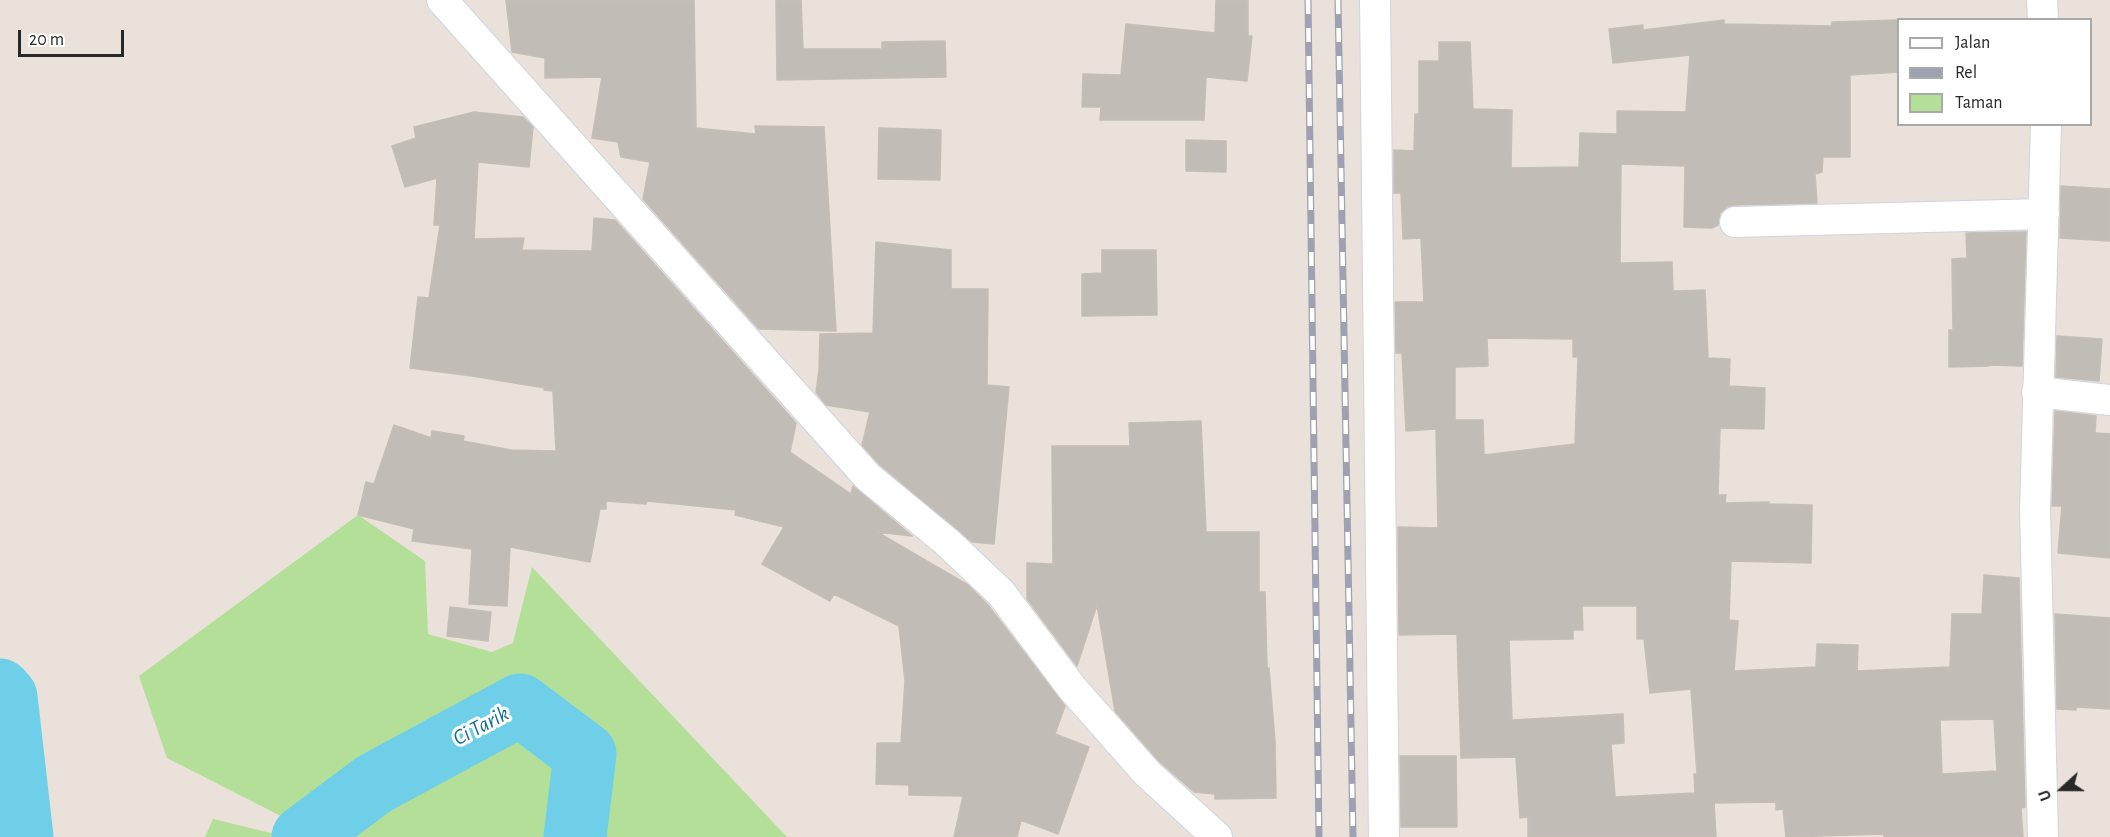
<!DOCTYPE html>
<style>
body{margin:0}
#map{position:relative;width:2110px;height:837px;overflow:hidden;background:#eae2da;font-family:"Alegreya Sans",sans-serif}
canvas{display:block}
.legend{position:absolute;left:1897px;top:18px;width:195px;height:108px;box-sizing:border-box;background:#fff;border:2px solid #a9a9a9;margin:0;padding:8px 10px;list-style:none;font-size:18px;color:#282828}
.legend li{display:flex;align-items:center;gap:12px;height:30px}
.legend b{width:30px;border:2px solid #a9a9a9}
.north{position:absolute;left:2032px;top:759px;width:60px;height:60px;-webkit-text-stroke:4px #fff;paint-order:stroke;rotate:249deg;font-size:16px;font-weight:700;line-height:24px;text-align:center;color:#282828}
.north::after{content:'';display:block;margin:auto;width:21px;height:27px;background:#282828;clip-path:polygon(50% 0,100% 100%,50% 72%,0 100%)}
.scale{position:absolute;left:18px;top:30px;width:106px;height:27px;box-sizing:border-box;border:3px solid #282828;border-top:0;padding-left:8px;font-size:18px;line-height:21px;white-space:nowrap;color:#282828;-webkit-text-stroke:4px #fff;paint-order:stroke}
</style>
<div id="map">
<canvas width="2110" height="837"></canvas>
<ul class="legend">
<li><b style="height:8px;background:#fff"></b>Jalan</li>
<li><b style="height:8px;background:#9da1b2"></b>Rel</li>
<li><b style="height:16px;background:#b4df98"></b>Taman</li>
</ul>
<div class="north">U</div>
<div class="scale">20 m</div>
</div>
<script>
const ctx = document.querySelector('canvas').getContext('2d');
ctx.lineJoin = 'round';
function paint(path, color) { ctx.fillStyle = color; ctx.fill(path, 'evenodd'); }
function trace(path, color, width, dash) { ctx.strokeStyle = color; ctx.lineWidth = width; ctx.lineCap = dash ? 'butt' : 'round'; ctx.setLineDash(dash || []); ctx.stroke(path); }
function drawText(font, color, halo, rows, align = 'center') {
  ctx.font = font + ' "Alegreya Sans",sans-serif'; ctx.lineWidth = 6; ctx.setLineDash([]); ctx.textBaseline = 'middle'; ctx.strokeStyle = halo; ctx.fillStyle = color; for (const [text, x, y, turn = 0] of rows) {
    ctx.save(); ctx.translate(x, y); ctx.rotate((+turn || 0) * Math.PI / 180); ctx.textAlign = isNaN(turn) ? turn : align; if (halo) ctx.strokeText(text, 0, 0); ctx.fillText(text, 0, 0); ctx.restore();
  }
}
paint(new Path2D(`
 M358,515L425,561L428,634L492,652L513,643L532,567L787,837H322L167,758L139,676Z
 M213,819L287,837H205Z`), '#b4df98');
trace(new Path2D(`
 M0,690L6,697L22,837
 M303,837L374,784L520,705L585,754L575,837`), '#6fcfe9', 63);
const building = new Path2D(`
 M506,0H694L696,128L756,134L755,126L824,127L836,331L759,329L643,199L650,162L621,157L618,142L592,138L602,77L545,78V58L512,52Z
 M776,0H801L803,49H882V42L945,41L946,77L777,80Z
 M1216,0H1248V36H1252L1247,81L1206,77L1204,120H1100L1101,107H1082L1083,74L1121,75L1126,24L1215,33Z
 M1724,20V24L1832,26V22L1899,20V72L1850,75V157H1823L1822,172L1815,174L1817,203L1734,205L1727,207L1720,213L1718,225L1712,228L1684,227L1685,166L1621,164L1620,263L1672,262L1673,291L1705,290L1708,358L1730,359L1729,386L1765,388L1764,429L1720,428L1718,495H1726L1725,503L1769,502V504L1812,505L1811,563L1731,561L1729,620L1738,621L1734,671L1816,667L1817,644L1858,645L1857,671L1950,667L1952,614H1982L1984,575L2019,578L2025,807L2021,808L2023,837H1884V834L1786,837L1783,809L1776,810V802L1714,803L1716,837H1528V817L1520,818L1516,757L1461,758L1457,634L1399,635L1398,527L1438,528L1436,429L1406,431L1402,353H1396L1395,302H1424L1421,238L1403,239L1401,193H1394V150L1414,151L1415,114H1419V61H1439V42H1470L1473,109L1512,110L1511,168L1579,167L1580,133L1617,134V111L1686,112L1690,55L1613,63L1609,29L1643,25V30ZM1487,338L1573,339V357H1578L1575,444L1484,455L1483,420H1455V367L1488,366ZM1582,606H1637V639H1644L1650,693L1691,689L1697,774H1694L1695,793L1615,797L1611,744L1624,743L1623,714L1512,720L1509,640L1573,639V630H1583ZM1994,719L1997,771L1942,774L1940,720Z
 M474,112L523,117L533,127L529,167L478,162L474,239L524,238L522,250L592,251L594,218L615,220L796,423L790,452L851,494L853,486L912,536L877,532L968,585L988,605L1065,706L1055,734L1089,747L1058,834L1021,820L1017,837H954L963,796L909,795V785L876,784L877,743H901L905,681L899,626L834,594L830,601L762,564L784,527L735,515L736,510L647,501L646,504L606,501V509H600L590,562L510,547L507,606L469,604L472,549L412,541L414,529L358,515L366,482L374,484L394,425L431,438L432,431L464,436L463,441L511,450L556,451L553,391L544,390L545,388L472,376L410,368L418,297L429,298L440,225H434L437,178L405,187L392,146L416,138L414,127Z
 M879,128L941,130L940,180L878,179Z
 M1186,140L1226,141V172L1186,171Z
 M2061,186L2110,189V241L2060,238Z
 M2026,232L2022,366L1989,365V366L1949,367V330H1953L1952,259L1967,258L1966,233Z
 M876,242L951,250V289H988L987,385L1009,387L994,544L972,542L880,465L862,445L870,412L826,405L816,392L819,370L820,334L873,333Z
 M1102,250H1156L1157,315L1082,316V274L1102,273Z
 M2057,336L2102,339L2099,381L2056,377Z
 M2055,411L2096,416L2095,433L2110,434V558L2058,553L2062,506H2052Z
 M1201,421L1206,532H1259V592H1265L1267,668H1269L1275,742L1276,798L1215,799V794L1194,792L1159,761L1115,711L1097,605L1077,666L1027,599V563L1053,564L1052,446H1130L1129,423Z
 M450,607L491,612L488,641L447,636Z
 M2055,614L2110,618V709L2076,707V710L2057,709Z
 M1400,756H1456L1457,827H1401Z`);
paint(building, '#c2bcb7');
trace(building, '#c5beb4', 1.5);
const minor = new Path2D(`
 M442,0L868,477L947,542L1001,593L1072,688L1147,773L1217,837
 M1375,0L1384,837
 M2042,0L2043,20
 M1735,222L2044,214
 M2037,392L2110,400
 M2043,837L2035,510L2046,124`);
trace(minor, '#cfd3e1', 32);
trace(minor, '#fff', 30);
const rail = new Path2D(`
 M1308,0L1319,837
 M1338,0L1353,837`);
trace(rail, '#9da1b2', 7);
trace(rail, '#fff', 4.5, [14]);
drawText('italic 22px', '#126d92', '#fff', [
 ["Ci Tarik",481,726,-28]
]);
</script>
